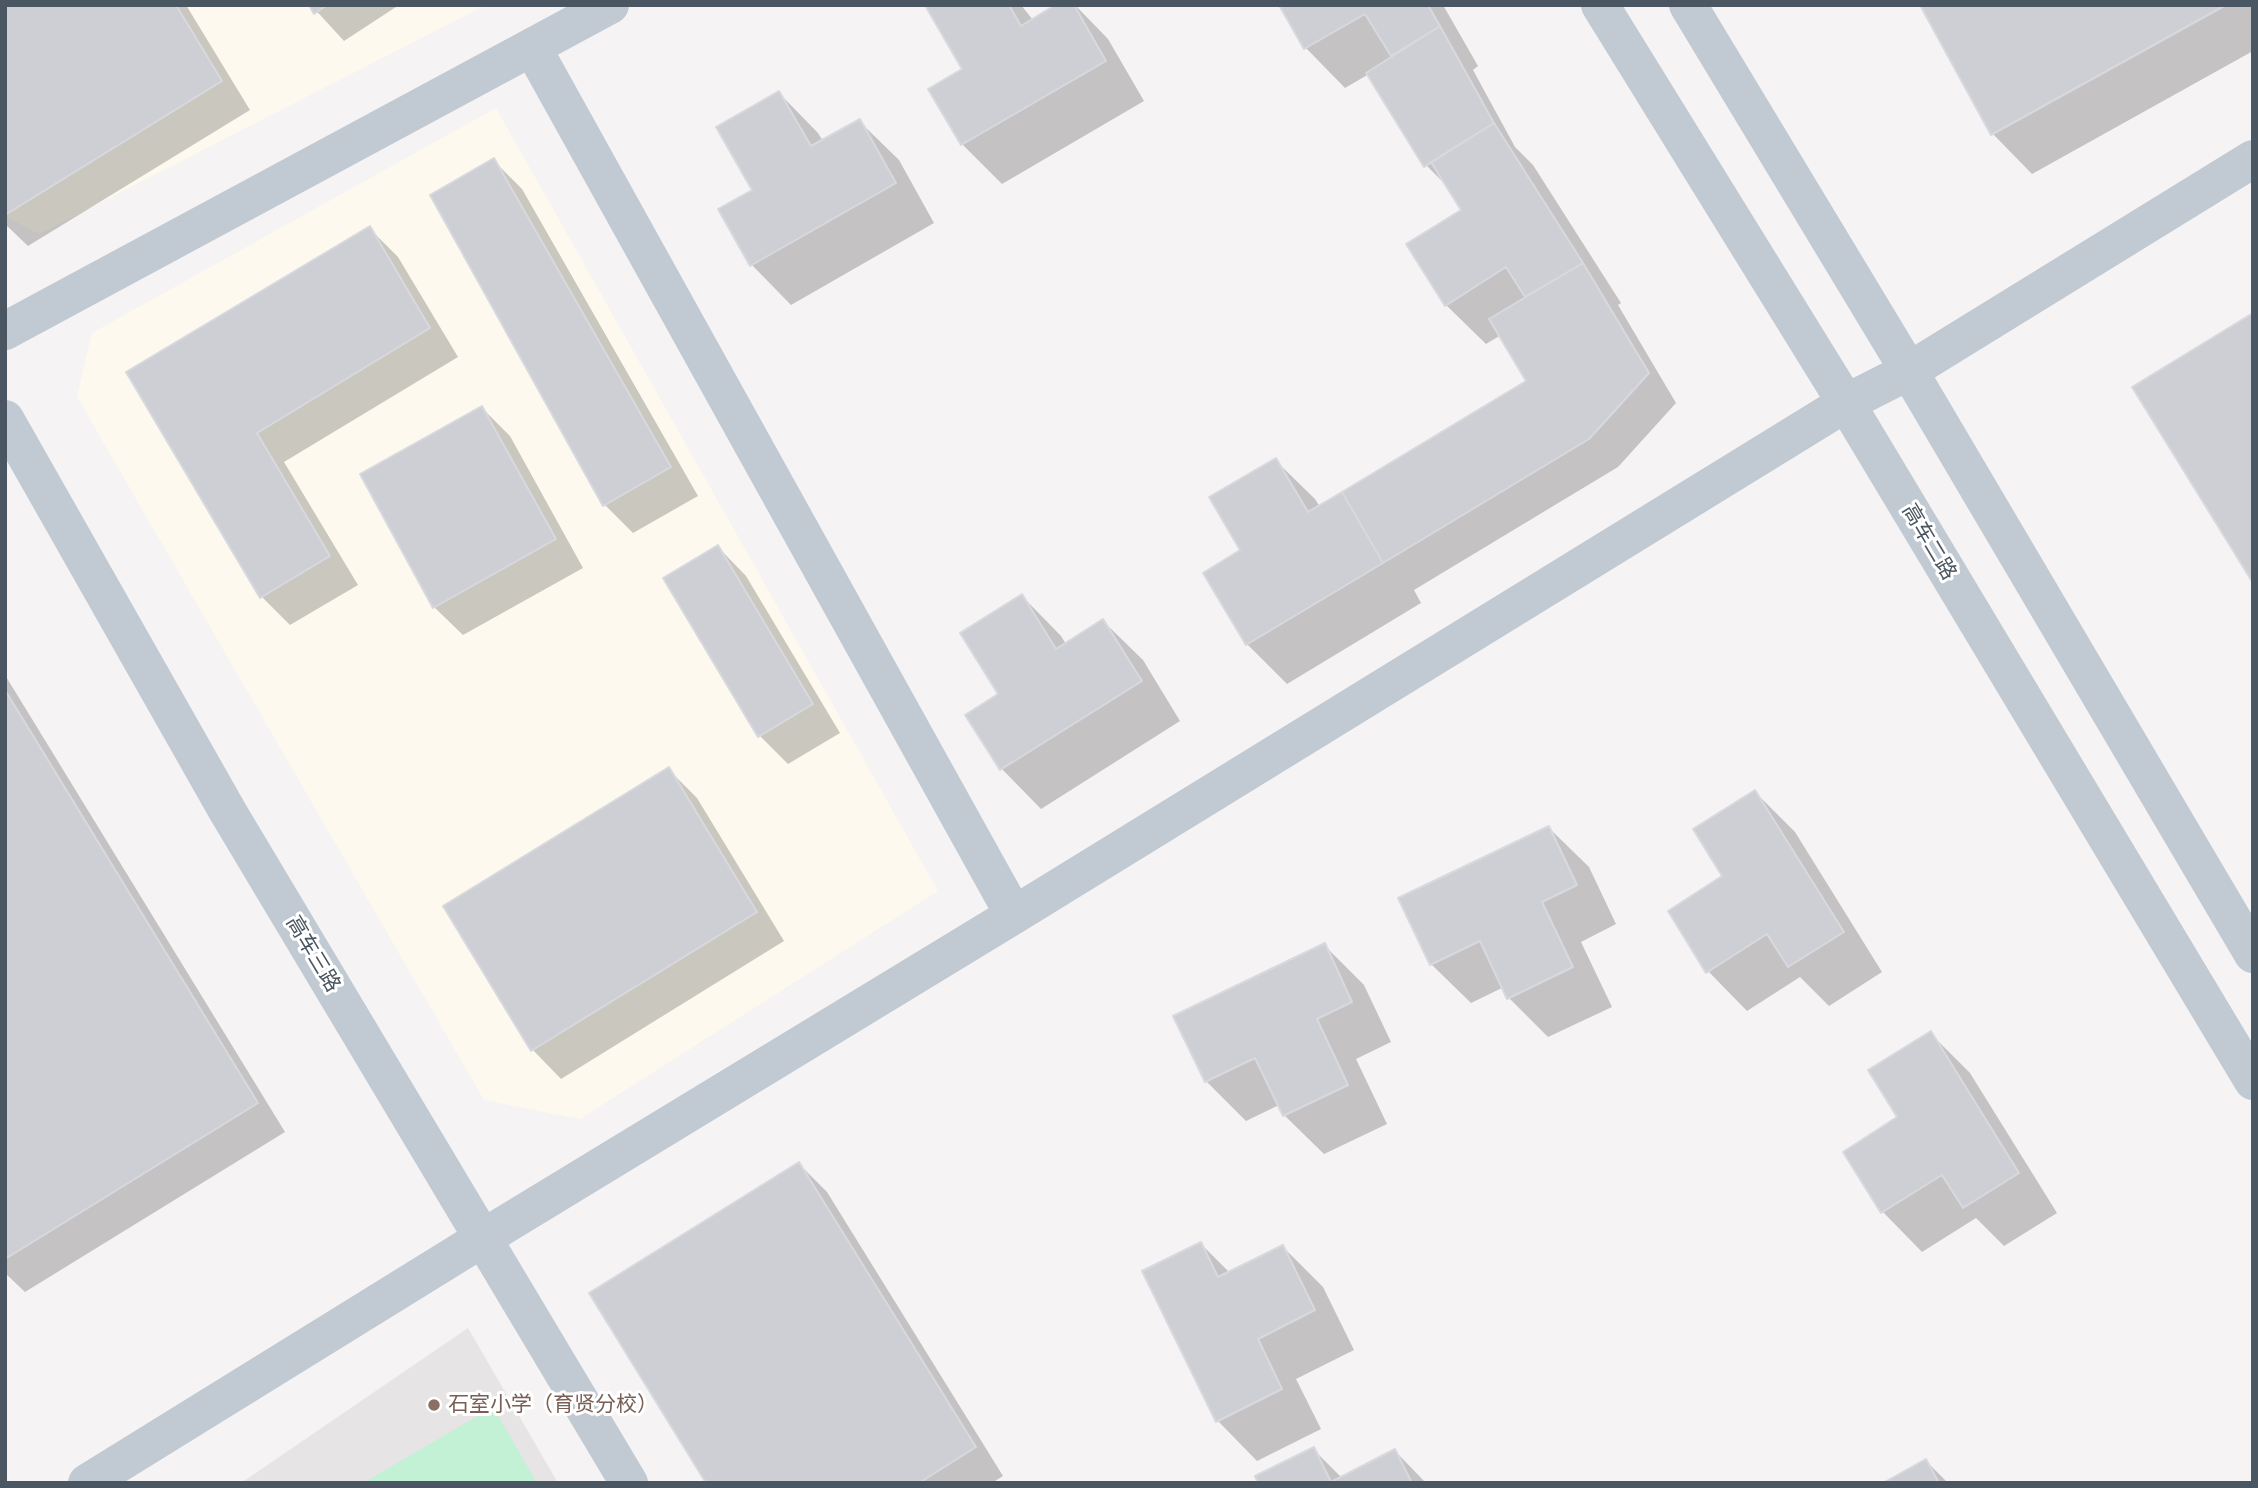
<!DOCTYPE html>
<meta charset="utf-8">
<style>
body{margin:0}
#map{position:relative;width:2258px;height:1488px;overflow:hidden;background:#f5f3f3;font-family:"Alegreya Sans",sans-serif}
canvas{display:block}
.frame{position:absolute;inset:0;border:7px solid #4a5661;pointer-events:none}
</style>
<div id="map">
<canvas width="2258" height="1488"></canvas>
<div class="frame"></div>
</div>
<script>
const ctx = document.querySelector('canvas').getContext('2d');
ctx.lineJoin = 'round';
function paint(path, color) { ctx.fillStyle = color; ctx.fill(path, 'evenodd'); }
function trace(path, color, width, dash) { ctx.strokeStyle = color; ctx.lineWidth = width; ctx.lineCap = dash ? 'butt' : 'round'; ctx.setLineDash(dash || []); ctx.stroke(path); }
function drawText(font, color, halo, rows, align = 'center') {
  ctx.font = font + ' "Alegreya Sans","Noto Sans SC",sans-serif'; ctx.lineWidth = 6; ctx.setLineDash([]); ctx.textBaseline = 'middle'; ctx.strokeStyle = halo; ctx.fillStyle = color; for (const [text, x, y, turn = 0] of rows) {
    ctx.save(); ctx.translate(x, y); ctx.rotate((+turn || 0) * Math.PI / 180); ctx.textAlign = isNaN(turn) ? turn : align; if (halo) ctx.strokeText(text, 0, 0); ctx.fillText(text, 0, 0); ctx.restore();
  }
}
paint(new Path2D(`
 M5,5H486L39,234L5,216Z
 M496,108L938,891L580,1119L484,1100L77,397L92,333Z`), '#fdf9ef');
paint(new Path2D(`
 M468,1328L558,1483H241Z`), '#e6e4e5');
paint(new Path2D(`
 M493,1407L537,1483H363Z`), '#c3f1d5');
paint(new Path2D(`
 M5,5H186L250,110L28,246L5,224Z
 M311,5H399L344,41Z
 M932,5H1021L1033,20L1059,5H1075L1108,39L1144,101L1002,184L962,144L965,70Z
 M1281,5H1443L1478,66L1473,70L1515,147L1533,165L1621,303L1618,305L1676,403L1618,467L1414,590L1421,603L1287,684L1247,644L1205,573L1243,551L1275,460L1315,499L1320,507L1528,382L1501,335L1486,344L1446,305L1463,210L1448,187L1426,165L1369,74L1345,88L1306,48Z
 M1922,5H2253V51L2032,174L1993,134Z
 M779,93L818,133L823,141L859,121L899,160L934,223L791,305L752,265L720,210L754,191Z
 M493,160L522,189L698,496L633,533L605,505Z
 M369,228L398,257L458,357L284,462L358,585L290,625L262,597L128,373Z
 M482,408L510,436L583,568L463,635L434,607Z
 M718,547L746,576L840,733L788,764L759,735Z
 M1022,596L1061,636L1066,644L1103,621L1143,660L1180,721L1041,809L1002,769L968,716L1001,695Z
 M5,675L285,1132L25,1292L5,1273Z
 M668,769L697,798L784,941L561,1079L533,1050L445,907Z
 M1755,792L1795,832L1882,972L1829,1006L1800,977L1747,1011L1708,971L1725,877Z
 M1549,828L1589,867L1616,924L1581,942L1612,1007L1548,1037L1509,998L1504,987L1471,1003L1431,964Z
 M1324,945L1364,985L1391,1042L1356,1059L1387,1124L1324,1154L1284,1115L1279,1105L1246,1121L1206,1081Z
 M1930,1033L1970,1073L2057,1213L2004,1246L1976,1218L1922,1252L1883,1212L1845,1152L1900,1118Z
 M799,1164L827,1192L1003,1476L992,1483H708Z
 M1201,1244L1230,1273L1283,1247L1323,1287L1354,1350L1296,1379L1321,1429L1257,1461L1218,1421Z
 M1313,1449L1342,1478L1395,1451L1426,1483H1260Z
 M1926,1461L1948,1483H1886Z`), '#0003');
const building = new Path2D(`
 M5,5H176L222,81L5,215Z
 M309,5H327L314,14Z
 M928,5H1009L1021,26L1055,5H1074L1106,61L961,145L928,89L962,69L926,7Z
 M1279,5H1428L1440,26L1391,56L1365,14L1304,49Z
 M1920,5H2226L1991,135Z
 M1440,26L1494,123L1424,167L1366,73Z
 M779,91L811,146L860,119L896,183L750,266L718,209L752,190L716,127Z
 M1494,123L1583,263L1525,297L1506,267L1445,306L1406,244L1461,210L1431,162Z
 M494,158L671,467L603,506L430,195Z
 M370,226L430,328L257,433L330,556L260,598L126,372Z
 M1583,263L1649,373L1589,439L1383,563L1342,492L1526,381L1489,319Z
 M2253,313V583L2132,387Z
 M482,406L556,539L433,608L360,474Z
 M1276,458L1308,512L1342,492L1383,563L1246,645L1203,573L1240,550L1209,497Z
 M718,545L813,704L758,737L663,578Z
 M1022,594L1056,649L1103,619L1142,681L1000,770L965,715L998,694L960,633Z
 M5,690L258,1103L5,1259Z
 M669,767L757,912L531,1051L443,906Z
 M1755,790L1844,932L1788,967L1767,934L1706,973L1668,911L1722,876L1693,829Z
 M1549,826L1577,885L1542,902L1573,967L1507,999L1480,941L1430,965L1398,898Z
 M1325,943L1352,1002L1317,1019L1348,1085L1283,1116L1255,1058L1205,1082L1173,1016Z
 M1931,1031L2019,1173L1963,1208L1942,1175L1881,1213L1843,1152L1897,1117L1868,1070Z
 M799,1162L976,1447L919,1483H706L589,1293Z
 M1201,1242L1218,1277L1283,1245L1315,1310L1258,1339L1282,1389L1216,1422L1142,1271Z
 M1314,1447L1331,1482L1395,1449L1412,1483H1258L1255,1476Z
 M1926,1459L1939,1483H1883Z`);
paint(building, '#cdcfd5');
trace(building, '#d7d9de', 2);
trace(new Path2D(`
 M1600,5L1846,403L2253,1081
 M1688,5L1909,371L2253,954
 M532,47L1014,915
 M5,331L610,5
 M5,419L228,812L629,1483
 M87,1483L483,1238L1014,915L1846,403L1909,371L2253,159`), '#c1cad2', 38);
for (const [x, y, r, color] of [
 [434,1405,7,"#8d6e63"]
]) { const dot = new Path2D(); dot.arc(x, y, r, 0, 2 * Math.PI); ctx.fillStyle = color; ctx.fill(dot); trace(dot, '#fff', 2.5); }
drawText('21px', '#4a5661', '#fff', [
 ["高车二路",1929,542,59],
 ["高车三路",313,954,59]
]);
drawText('21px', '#785e54', '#fff', [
 ["石室小学（育贤分校）",448,1405]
], 'left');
</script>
